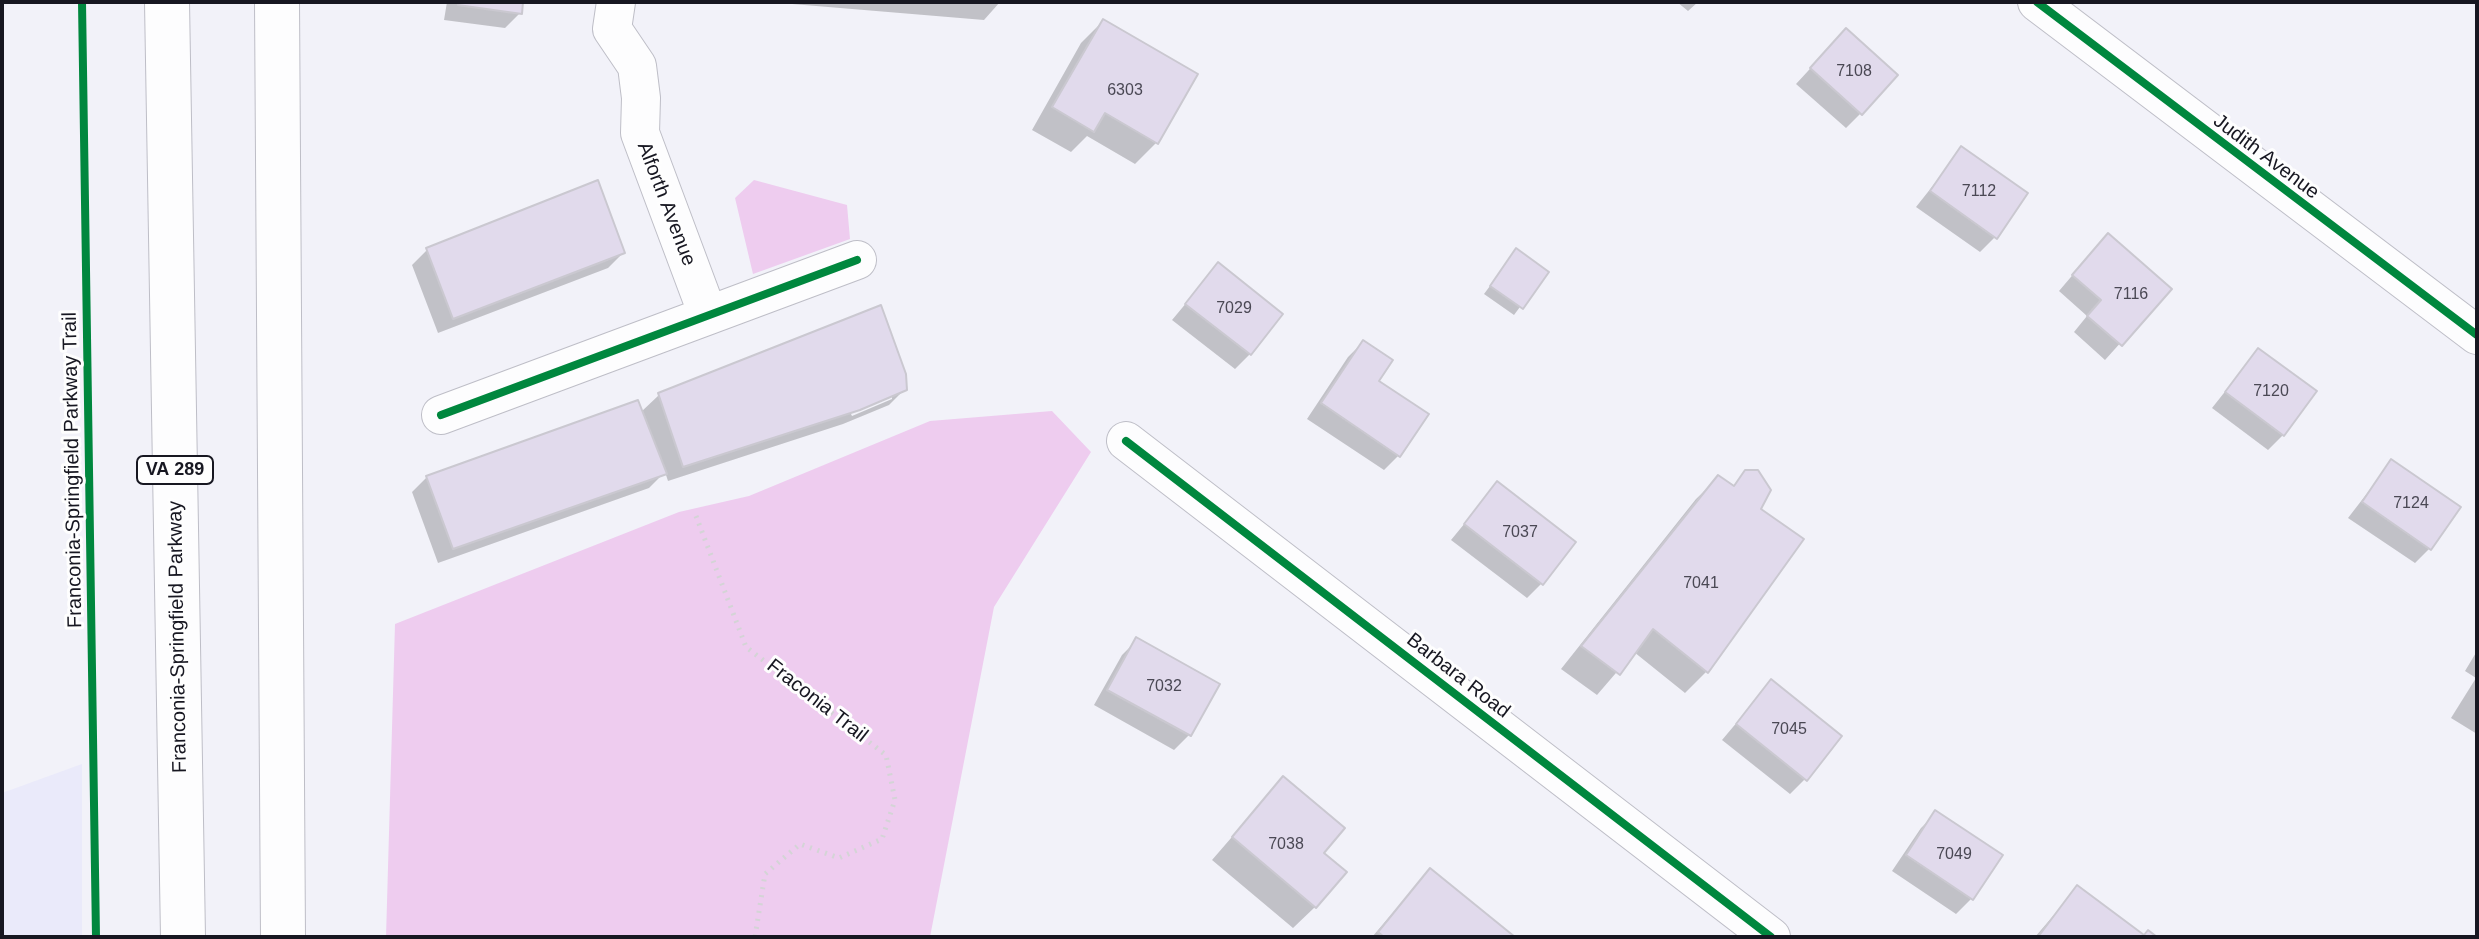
<!DOCTYPE html>
<style>
body{margin:0}
#map{position:relative;width:2479px;height:939px;overflow:hidden;background:#f2f2f9;font-family:Arial,sans-serif}
canvas{display:block}
.frame{position:absolute;inset:0;border:4px solid #171721;pointer-events:none}
</style>
<div id="map">
<canvas width="2479" height="939"></canvas>
<div class="frame"></div>
</div>
<script>
const ctx = document.querySelector('canvas').getContext('2d');
ctx.lineJoin = 'round';
function paint(path, color) { ctx.fillStyle = color; ctx.fill(path, 'evenodd'); }
function trace(path, color, width, dash) { ctx.strokeStyle = color; ctx.lineWidth = width; ctx.lineCap = dash ? 'butt' : 'round'; ctx.setLineDash(dash || []); ctx.stroke(path); }
function drawText(font, color, halo, rows, align = 'center') {
  ctx.font = font + ' Arial,sans-serif'; ctx.lineWidth = 6; ctx.setLineDash([]); ctx.textBaseline = 'middle'; ctx.strokeStyle = halo; ctx.fillStyle = color; for (const [text, x, y, turn = 0] of rows) {
    ctx.save(); ctx.translate(x, y); ctx.rotate((+turn || 0) * Math.PI / 180); ctx.textAlign = isNaN(turn) ? turn : align; if (halo) ctx.strokeText(text, 0, 0); ctx.fillText(text, 0, 0); ctx.restore();
  }
}
paint(new Path2D(`
 M82,764V937H2V793Z`), '#eaeafa');
paint(new Path2D(`
 M754,180L847,205L850,239L753,274L735,198Z
 M1052,411L1091,452L994,607L930,937H386L395,624L679,512L749,496L930,421Z`), '#eeccef');
paint(new Path2D(`
 M447,2H521L520,13L505,28L444,20Z
 M768,2H1000L984,20Z
 M1677,2H1698L1688,11Z
 M1103,21L1156,143L1135,164L1087,136L1071,152L1032,130L1081,43Z
 M1831,46L1861,113L1846,128L1796,84Z
 M1962,149L1995,237L1980,252L1916,207Z
 M427,250L623,253L608,268L438,333L412,265Z
 M1516,251L1546,272L1514,315L1484,294Z
 M2093,251L2169,289L2105,360L2074,332L2087,316L2059,291Z
 M1218,265L1250,354L1235,369L1172,320Z
 M1363,342L1399,455L1384,470L1307,419L1348,357Z
 M2258,350L2283,435L2268,450L2212,408Z
 M905,389L889,405L843,424L668,481L665,472L649,488L438,563L412,492L427,477L641,412L659,395ZM892,394V399L852,416L850,412Z
 M2392,461L2430,548L2415,563L2348,518Z
 M1746,472L1759,509L1706,672L1685,693L1634,652L1597,695L1561,669L1696,499L1718,478L1732,487Z
 M1497,484L1542,583L1527,598L1451,540Z
 M1137,640L1189,735L1174,750L1094,705L1122,655Z
 M2477,651V734L2451,718L2476,678L2465,671Z
 M1771,682L1805,779L1790,794L1722,740Z
 M1283,778L1315,907L1293,928L1212,860Z
 M1936,813L2000,856L1971,899L1956,914L1892,871L1921,828Z
 M1430,870L1512,937H1372Z
 M2077,888L2143,937H2035Z`), '#0003');
const building = new Path2D(`
 M459,2H523L522,14L458,5Z
 M1103,19L1198,74L1158,144L1105,113L1094,132L1052,107Z
 M1846,28L1898,75L1862,115L1810,68Z
 M1961,146L2028,193L1997,239L1930,191Z
 M598,180L625,253L453,319L426,248Z
 M2108,233L2172,289L2122,346L2087,316L2101,300L2072,275Z
 M1516,248L1549,272L1523,309L1490,286Z
 M1218,262L1283,314L1251,355L1185,304Z
 M881,305L906,374L907,390L860,410L683,467L658,393Z
 M1363,340L1393,360L1379,381L1429,414L1400,457L1321,403Z
 M2258,348L2317,391L2284,436L2225,392Z
 M638,400L667,474L453,549L426,476Z
 M2391,459L2461,507L2431,550L2362,502Z
 M1745,470H1758L1771,490L1761,509L1804,539L1708,673L1653,629L1620,675L1581,646L1718,475L1734,486Z
 M1497,481L1576,542L1543,585L1464,524Z
 M1136,637L1220,684L1191,736L1107,690Z
 M1771,679L1842,736L1807,781L1736,724Z
 M1283,776L1345,828L1324,853L1347,872L1316,908L1232,837Z
 M1935,810L2003,855L1973,900L1906,855Z
 M1430,868L1515,937H1384L1378,932Z
 M2077,885L2144,935L2148,930L2157,937H2038Z`);
paint(building, '#e1daec');
trace(building, '#cac8d0', 2);
const minor = new Path2D(`
 M616,2L612,29L637,66L641,98L640,133L708,315
 M2037,2L2477,335
 M441,415L857,260
 M1126,441L1771,937`);
const primary = new Path2D(`
 M167,2L183,937
 M277,2L283,937`);
trace(minor, '#bebec7', 40);
trace(primary, '#bebec7', 46);
trace(new Path2D(`
 M696,516L746,647L886,755L895,800L882,839L839,858L800,844L765,874L755,937`), '#d4d4d6', 5, [2, 6]);
trace(minor, '#fdfdfe', 38);
trace(primary, '#fdfdfe', 44);
trace(new Path2D(`
 M82,2L96,937
 M2037,2L2477,335
 M441,415L857,260
 M1126,441L1771,937`), '#00873e', 8);
drawText('16px', '#4a4854', null, [
 ["7108",1854,72],
 ["6303",1125,91],
 ["7112",1979,192],
 ["7116",2131,295],
 ["7029",1234,309],
 ["7120",2271,392],
 ["7124",2411,504],
 ["7037",1520,533],
 ["7041",1701,584],
 ["7032",1164,687],
 ["7045",1789,730],
 ["7038",1286,845],
 ["7049",1954,855]
]);
for (const [x, y, w] of [
 [175,470,76]
]) { const box = new Path2D(); box.roundRect(x - w / 2, y - 14, w, 28, 6); ctx.fillStyle = '#fefefe'; ctx.fill(box); trace(box, '#171721', 2); }
drawText('bold 18px', '#171721', null, [
 ["VA 289",175,470]
]);
drawText('20px', '#171721', '#fefefe', [
 ["Judith Avenue",2266,157,37],
 ["Alforth Avenue",666,204,69],
 ["Franconia-Springfield Parkway Trail",73,470,-91],
 ["Franconia-Springfield Parkway",178,637,-91],
 ["Barbara Road",1458,676,38],
 ["Fraconia Trail",817,701,38]
]);
</script>
